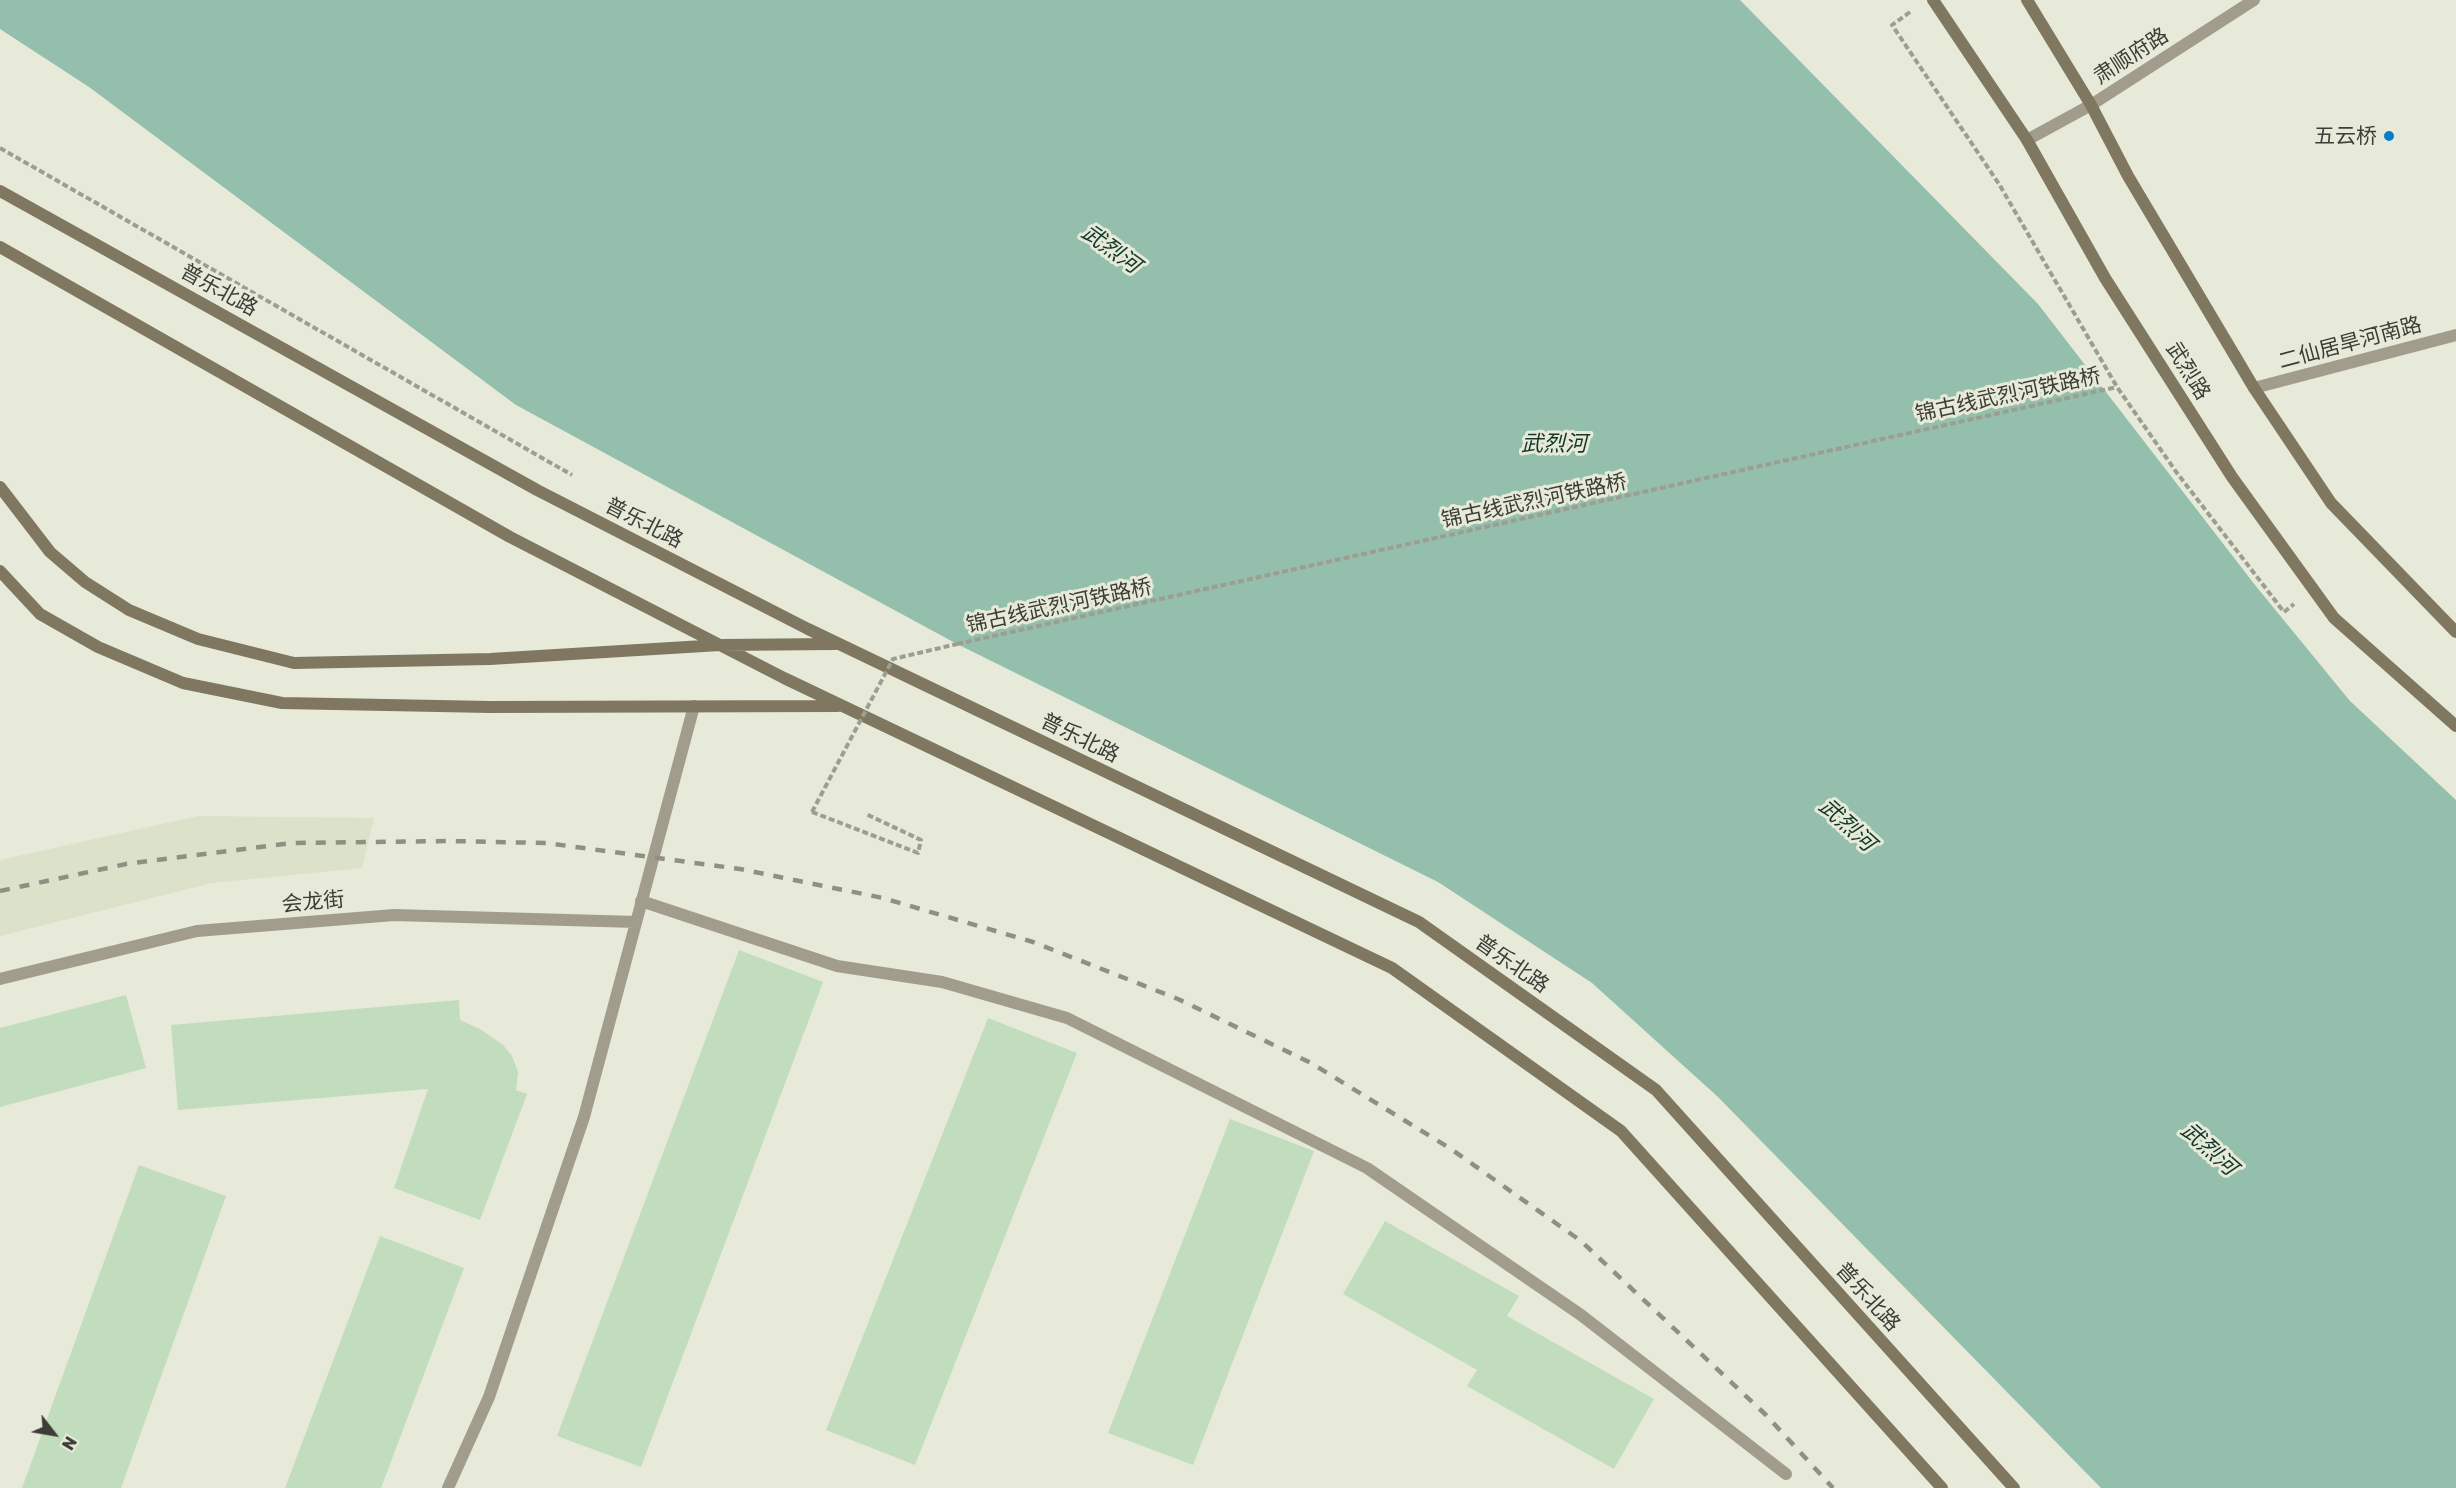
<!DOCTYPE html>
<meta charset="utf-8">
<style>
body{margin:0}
#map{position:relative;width:2456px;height:1488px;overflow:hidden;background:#e7ead9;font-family:"Golos Text",sans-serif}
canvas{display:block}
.north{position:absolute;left:24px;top:1404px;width:60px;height:60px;-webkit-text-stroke:4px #e7ead9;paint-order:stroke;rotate:121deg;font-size:16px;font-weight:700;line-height:24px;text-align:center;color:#3c3d36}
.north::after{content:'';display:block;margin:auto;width:21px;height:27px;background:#3c3d36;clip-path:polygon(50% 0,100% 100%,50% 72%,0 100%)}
</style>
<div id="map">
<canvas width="2456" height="1488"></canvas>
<div class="north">N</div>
</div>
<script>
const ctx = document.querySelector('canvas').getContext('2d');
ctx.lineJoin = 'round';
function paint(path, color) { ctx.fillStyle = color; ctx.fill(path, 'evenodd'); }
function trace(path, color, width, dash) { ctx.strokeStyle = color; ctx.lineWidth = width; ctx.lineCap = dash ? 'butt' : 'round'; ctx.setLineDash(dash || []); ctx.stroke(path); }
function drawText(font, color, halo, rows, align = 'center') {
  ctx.font = font + ' "Golos Text","Noto Sans SC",sans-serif'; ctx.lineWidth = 6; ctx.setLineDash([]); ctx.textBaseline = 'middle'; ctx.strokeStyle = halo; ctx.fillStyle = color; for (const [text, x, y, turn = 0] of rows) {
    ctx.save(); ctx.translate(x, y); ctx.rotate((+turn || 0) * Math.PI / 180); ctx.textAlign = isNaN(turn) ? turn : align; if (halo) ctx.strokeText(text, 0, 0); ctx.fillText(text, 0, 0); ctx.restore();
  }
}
paint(new Path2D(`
 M198,816L374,818L362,868L212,883L0,936V860Z`), '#dce1c9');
paint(new Path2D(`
 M0,0H1740L2038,304L2255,585L2350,701L2456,800V1488H2101L1718,1097L1592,983L1438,882L957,644L516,405L89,87L0,29Z`), '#94bfad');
paint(new Path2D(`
 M739,950L823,982L641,1467L557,1436Z
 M126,995L146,1068L0,1107V1028Z
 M459,1000L460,1020L480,1029L503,1045L512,1056L518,1072L516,1090L527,1094L480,1220L394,1188L428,1089L178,1110L171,1025Z
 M988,1018L1077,1053L915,1465L826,1430Z
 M1230,1119L1314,1151L1193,1465L1108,1433Z
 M139,1165L226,1196L121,1488H22Z
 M1385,1221L1519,1296L1507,1316L1654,1399L1614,1469L1467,1386L1477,1370L1343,1294Z
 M380,1236L464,1268L381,1488H285Z`), '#c1ddbd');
trace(new Path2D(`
 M1910,12L1892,25L1999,184L2117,387L2177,473L2284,612L2294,604
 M0,148L572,475
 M957,644L2117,387
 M812,812L918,853L921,840L866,814`), '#9b9e91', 4, [6, 3]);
trace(new Path2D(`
 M641,901L837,966L942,982L1067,1018L1367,1168L1581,1315L1786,1474`), '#a29c8c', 12);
trace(new Path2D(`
 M2027,140L2091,105L2254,0
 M0,979L197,931L394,915L636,922
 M448,1488L489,1397L584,1117L694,706`), '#a29c8c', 12);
trace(new Path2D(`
 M2254,388L2456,335`), '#a29c8c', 12);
trace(new Path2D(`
 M1933,0L2027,140L2105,278L2232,477L2334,618L2456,726
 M2027,0L2091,105L2128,176L2254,388L2331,503L2456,632
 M0,191L537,490L808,629L1419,922L1656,1090L2014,1488
 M0,247L510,537L784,678L1392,968L1621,1131L1942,1488
 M0,487L50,552L85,582L129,610L198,639L294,663L490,659L720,645L836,644
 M0,571L40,614L98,647L183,683L282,703L490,707L838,706`), '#807760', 12);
trace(new Path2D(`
 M0,891L126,864L291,843L448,841L546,843L740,869L883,898L1033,942L1178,999L1311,1063L1451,1149L1581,1241L1766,1415L1833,1488`), '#8e9084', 4.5, [10, 10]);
trace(new Path2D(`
 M812,812L893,659L957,644`), '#9b9e91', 4, [6, 3]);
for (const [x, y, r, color] of [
 [2389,136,6,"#097ec8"]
]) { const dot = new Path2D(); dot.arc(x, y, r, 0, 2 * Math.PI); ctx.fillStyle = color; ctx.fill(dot); trace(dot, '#e7ead9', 2); }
drawText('21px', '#3c3d36', '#e7ead9', [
 ["肃顺府路",2131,56,-33],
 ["普乐北路",219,290,29],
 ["二仙居旱河南路",2350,343,-15],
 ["武烈路",2188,371,58],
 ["锦古线武烈河铁路桥",2008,395,-12],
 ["锦古线武烈河铁路桥",1534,501,-12],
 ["普乐北路",644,523,27],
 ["锦古线武烈河铁路桥",1059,606,-12],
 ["普乐北路",1080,738,26],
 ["会龙街",313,902,-5],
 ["普乐北路",1512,964,35],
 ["普乐北路",1868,1297,48]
]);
drawText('21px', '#3c3d36', '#e7ead9', [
 ["五云桥",2377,136]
], 'right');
drawText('italic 22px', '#12382b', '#e7ead9', [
 ["武烈河",1111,249,36],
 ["武烈河",1554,444],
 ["武烈河",1847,825,42],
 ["武烈河",2209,1149,42]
]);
</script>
